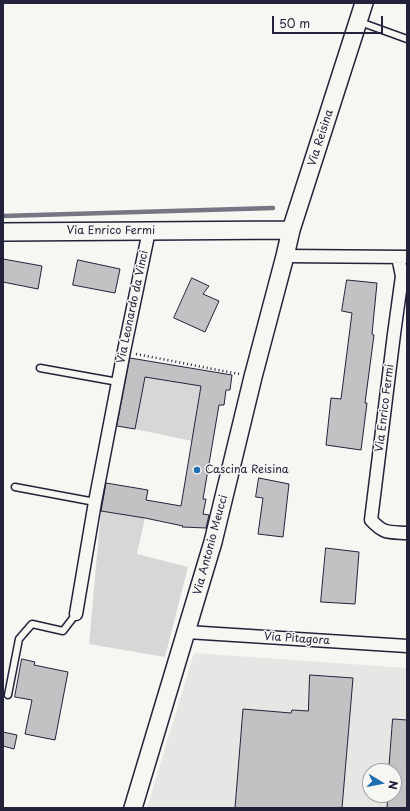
<!DOCTYPE html>
<style>
body{margin:0}
#map{position:relative;width:410px;height:811px;overflow:hidden;background:#f6f6f2;font-family:"Playpen Sans",sans-serif}
canvas{display:block}
.frame{position:absolute;inset:0;border:4px solid #22223b;pointer-events:none}
.north{position:absolute;left:362px;top:763px;width:40px;height:40px;box-sizing:border-box;background:#f6f6f2;border:1px solid #a1a1a9;border-radius:50%;rotate:100deg;font-size:11px;font-weight:700;line-height:16px;text-align:center;color:#22223b}
.north::after{content:'';display:block;margin:auto;width:14px;height:18px;background:#1f6fb2;clip-path:polygon(50% 0,100% 100%,50% 72%,0 100%)}
.scale{position:absolute;left:272px;top:16px;width:111px;height:18px;box-sizing:border-box;border:2px solid #22223b;border-top:0;padding-left:5px;font-size:12px;line-height:14px;white-space:nowrap;color:#22223b;-webkit-text-stroke:3px #f6f6f2;paint-order:stroke}
</style>
<div id="map">
<canvas width="410" height="811"></canvas>
<div class="frame"></div>
<div class="north">N</div>
<div class="scale">50 m</div>
</div>
<script>
const ctx = document.querySelector('canvas').getContext('2d');
ctx.lineJoin = 'round';
function paint(path, color) { ctx.fillStyle = color; ctx.fill(path, 'evenodd'); }
function trace(path, color, width, dash) { ctx.strokeStyle = color; ctx.lineWidth = width; ctx.lineCap = dash ? 'butt' : 'round'; ctx.setLineDash(dash || []); ctx.stroke(path); }
function drawText(font, color, halo, rows, align = 'center') {
  ctx.font = font + ' "Playpen Sans",sans-serif'; ctx.lineWidth = 3; ctx.setLineDash([]); ctx.textBaseline = 'middle'; ctx.strokeStyle = halo; ctx.fillStyle = color; for (const [text, x, y, turn = 0] of rows) {
    ctx.save(); ctx.translate(x, y); ctx.rotate((+turn || 0) * Math.PI / 180); ctx.textAlign = isNaN(turn) ? turn : align; if (halo) ctx.strokeText(text, 0, 0); ctx.fillText(text, 0, 0); ctx.restore();
  }
}
paint(new Path2D(`
 M194,653L407,668V808H147ZM370,771H394V795H370Z`), '#e6e6e4');
paint(new Path2D(`
 M145,377L201,386L192,441L135,429Z
 M101,511L145,518L137,554L188,567L165,657L89,644Z`), '#d7d7d7');
trace(new Path2D(`
 M3,216L273,208`), '#757583', 4.5);
const building = new Path2D(`
 M3,259L42,266L38,289L3,282Z
 M78,260L120,269L115,293L73,285Z
 M192,278L209,286L203,294L219,301L205,332L174,318Z
 M347,280L377,283L372,334L374,335L365,403H367L361,450L326,445L331,398L341,399L352,313L342,311Z
 M130,358L232,375L230,390H226L224,405H219L203,499H206L203,514L209,515L206,528L182,527L183,526L145,518L101,511L106,483L148,490L146,500L181,506L201,386L145,377L135,429L117,426Z
 M259,478L289,484L283,537L258,534L263,498L256,497Z
 M326,548L359,552L355,604L321,602Z
 M22,659L35,662L34,665L68,672L55,740L25,734L32,700L15,697Z
 M310,675L353,678L342,808H235L243,709L291,713L292,710L308,711Z
 M393,719L407,720V808H387L388,795H394V771H389Z
 M3,732L17,735L14,749L3,746Z`);
paint(building, '#c2c2c4');
trace(building, '#22223b', 1);
const lane = new Path2D(`
 M360,22L407,39
 M40,368L118,382
 M15,487L95,502
 M8,695L19,639L32,624L63,631L76,614`);
const street = new Path2D(`
 M285,256L407,257
 M398,257L402,276L394,334L371,520C384,534 388,532 407,533
 M76,614L95,502L124,351L149,231
 M187,632L407,646`);
const secondary = new Path2D(`
 M3,232L291,230
 M133,808L213,542L253,377L285,256L291,230L364,3`);
trace(lane, '#22223b', 9);
trace(street, '#22223b', 15);
trace(secondary, '#22223b', 20);
trace(new Path2D(`
 M136,354L239,374`), '#22223b', 2.5, [1, 3]);
trace(lane, '#f6f6f2', 6);
trace(street, '#f6f6f2', 12);
trace(secondary, '#f6f6f2', 17);
for (const [x, y, r, color] of [
 [197,470,4,"#1f6fb2"]
]) { const dot = new Path2D(); dot.arc(x, y, r, 0, 2 * Math.PI); ctx.fillStyle = color; ctx.fill(dot); trace(dot, '#f6f6f2', 1.5); }
drawText('11px', '#22223b', '#f6f6f2', [
 ["Via Reisina",321,138,-72],
 ["Via Enrico Fermi",111,231],
 ["Via Leonardo da Vinci",133,307,-78],
 ["Via Enrico Fermi",385,408,-83],
 ["Via Antonio Meucci",211,545,-75],
 ["Via Pitagora",297,639,4]
]);
drawText('11px', '#22223b', '#f6f6f2', [
 ["Cascina Reisina",205,470]
], 'left');
</script>
